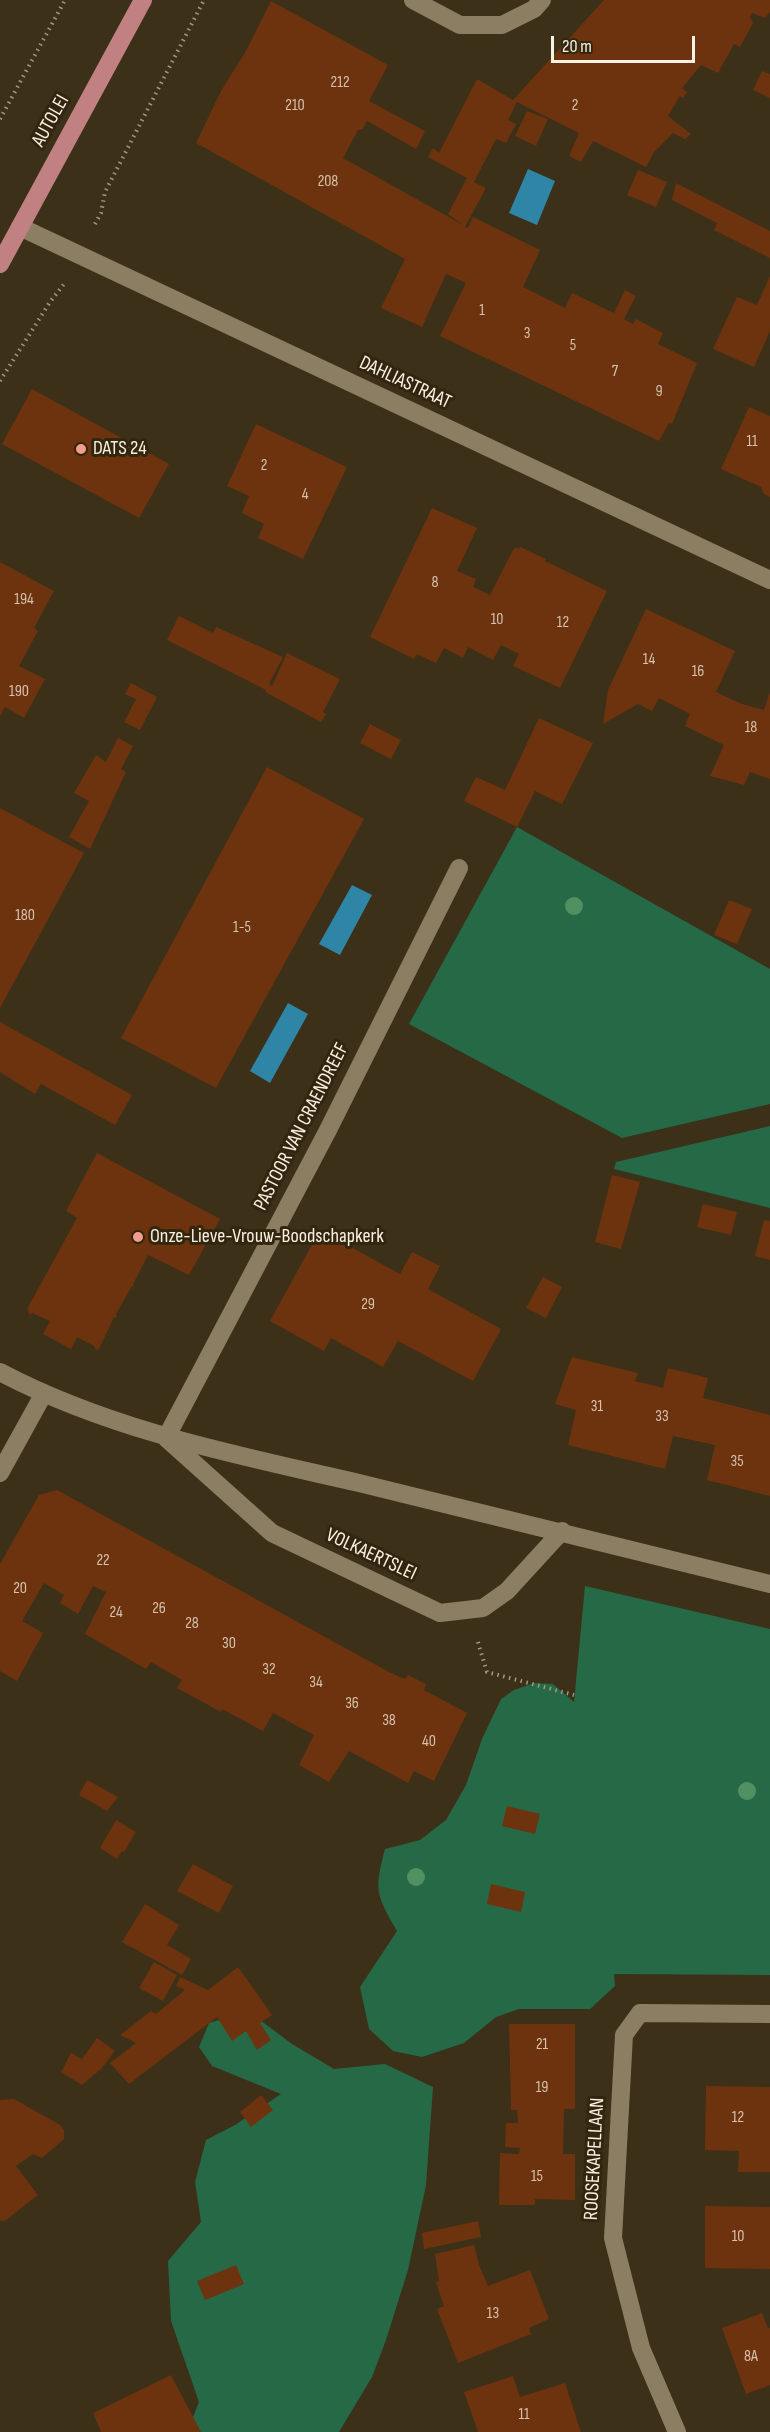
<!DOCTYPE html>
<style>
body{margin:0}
#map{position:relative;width:770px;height:2432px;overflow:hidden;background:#3c3018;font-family:"Sofia Sans Condensed",sans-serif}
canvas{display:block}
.scale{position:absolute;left:551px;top:36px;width:144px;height:27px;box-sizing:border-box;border:3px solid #f9f1e3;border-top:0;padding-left:8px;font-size:18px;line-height:21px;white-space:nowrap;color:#f9f1e3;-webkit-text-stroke:4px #32260e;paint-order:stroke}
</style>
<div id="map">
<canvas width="770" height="2432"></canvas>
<div class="scale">20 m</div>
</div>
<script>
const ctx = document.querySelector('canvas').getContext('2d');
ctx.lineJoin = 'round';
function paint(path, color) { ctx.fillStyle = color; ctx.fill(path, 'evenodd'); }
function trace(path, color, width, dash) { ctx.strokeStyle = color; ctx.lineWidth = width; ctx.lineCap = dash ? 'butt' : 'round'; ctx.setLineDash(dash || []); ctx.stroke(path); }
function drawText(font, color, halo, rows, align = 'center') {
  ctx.font = font + ' "Sofia Sans Condensed",sans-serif'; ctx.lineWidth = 6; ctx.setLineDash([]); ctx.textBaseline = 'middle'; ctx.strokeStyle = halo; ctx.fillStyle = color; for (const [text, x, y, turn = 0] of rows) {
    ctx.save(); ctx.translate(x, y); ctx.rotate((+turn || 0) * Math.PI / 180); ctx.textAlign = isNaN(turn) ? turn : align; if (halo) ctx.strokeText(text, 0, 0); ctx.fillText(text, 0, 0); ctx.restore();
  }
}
paint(new Path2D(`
 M517,827L770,969V1104L622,1138L409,1024Z
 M770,1126V1208L614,1169L616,1162Z
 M585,1586L770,1629V1975L614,1974L615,1986L590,2009H519L496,2017L464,2043L422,2057L393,2051L369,2029L360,1987L397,1931C376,1895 374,1890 385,1849L420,1840L446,1820L466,1785L482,1739L501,1699L514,1690L534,1683L553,1684L574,1702Z
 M248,2011L292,2044L334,2069L385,2064L433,2087L426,2185L408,2270L386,2340L372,2377L339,2432H187L199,2402L171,2321L168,2261L201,2222L195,2182L206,2140L235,2125L281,2094L212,2066L199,2047L209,2023Z`), '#256946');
paint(new Path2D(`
 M528,169L555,181L537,225L509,213Z
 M352,885L372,895L340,955L319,944Z
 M288,1003L308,1014L270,1083L250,1071Z`), '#2e85a5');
paint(new Path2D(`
 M604,0H770V12L765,18L752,13L750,17L753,23L740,47L734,44L718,73L701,65L682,88L687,92L683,98L680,96L668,116L691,134L685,139L673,133L654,152L646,167L593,141L581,162L569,156L579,133L517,102L508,120L516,124L506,143L496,139L474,182L486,188L465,227L468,228L473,217L540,250L523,287L565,308L572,293L614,313L625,290L636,296L624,319L633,324L636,319L663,333L658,344L697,363L672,424L669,423L659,441L440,336L466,283L446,274L422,327L381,308L405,259L196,143L221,91L246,51L271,1L388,65L369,101L425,131L416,149L367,121L363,129L358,130L343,158L463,225L448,214L467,178L428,157L433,148L439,153L477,79L513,100Z
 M762,71L770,74V98L753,90Z
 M527,111L548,119L536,146L515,136Z
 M638,170L667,182L656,207L627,195Z
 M676,183L770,231V258L714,230L717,223L672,200Z
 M770,276V331L754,367L713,349L737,297L757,305Z
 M32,389L169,464L139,518L2,444Z
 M749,407L770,416V497L764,494L761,487L721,469Z
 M256,424L347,467L303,559L258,538L264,524L242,513L249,496L227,486Z
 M432,508L477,528L457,571L476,579L473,587L490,595L513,550L516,547L519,549L520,547L546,559L545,561L607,591L560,688L513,666L519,654L501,645L493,660L468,647L463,658L444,648L436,663L417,654L414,659L370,637Z
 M0,562L54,591L34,628L38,631L19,666L45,679L24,718L5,707L0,716Z
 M646,609L735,651L716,692L742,704L764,710L770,692V779L750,772L744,785L710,776L724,745L685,726L690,714L659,698L652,711L638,704L603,724L608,690Z
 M179,616L213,633L216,627L283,657L269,684L272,686L287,653L340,679L323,712L326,714L321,722L265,692L266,690L167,640Z
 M131,683L157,697L140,730L124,722L136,699L125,694Z
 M539,718L593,743L562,804L535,791L517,827L464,801L476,777L505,790Z
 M370,724L401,740L391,759L360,743Z
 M118,738L133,746L121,769L126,772L90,849L69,837L89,801L74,793L96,755L106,762Z
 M267,767L364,819L216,1088L121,1038Z
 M0,808L84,853L0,1008Z
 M729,900L752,909L737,944L714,935Z
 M0,1022L132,1095L115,1125L41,1084L35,1094L0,1072Z
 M97,1153L220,1219L189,1275L148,1255L133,1284L134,1287L132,1286L116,1314L117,1318L114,1317L99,1349L96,1350L94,1346L77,1337L71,1349L43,1334L50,1321L32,1313L31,1315L28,1313L29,1311L27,1309L77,1218L66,1211Z
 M612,1175L640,1182L621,1249L595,1242Z
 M703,1204L737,1212L731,1235L697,1227Z
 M764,1220L770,1221V1260L755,1256Z
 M320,1230L400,1274L412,1252L440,1266L428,1289L501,1329L473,1381L398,1341L383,1367L331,1338L324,1351L270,1321Z
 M543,1277L562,1287L546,1318L526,1308Z
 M572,1357L638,1373L635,1381L663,1388L668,1368L708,1378L703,1398L770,1415V1496L707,1480L715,1445L673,1436L665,1469L568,1445L576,1410L555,1404Z
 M57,1490L389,1672L405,1679L408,1675L426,1684L424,1690L467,1713L434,1781L414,1771L408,1783L349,1751L329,1782L299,1765L314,1735L273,1713L263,1731L222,1709L221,1712L177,1688L182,1680L151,1662L146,1669L85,1634L106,1592L93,1586L78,1614L60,1603L64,1595L44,1583L22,1621L43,1633L17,1681L0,1671V1564L39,1495Z
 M87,1780L118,1797L107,1811L79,1795Z
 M507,1806L540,1814L535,1834L502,1826Z
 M116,1820L136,1832L124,1852L122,1851L117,1859L100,1848Z
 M193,1864L233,1886L219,1913L177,1891Z
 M491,1884L525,1892L521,1912L487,1904Z
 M145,1904L179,1925L167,1945L191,1959L182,1975L122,1942Z
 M154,1962L177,1975L163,2001L139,1988Z
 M238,1967L272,2015L260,2023L271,2040L257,2050L246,2031L232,2041L217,2017L129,2084L110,2063L136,2043L120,2035L151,2011L156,2014L185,1990L176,1986L180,1977L208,1990Z
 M509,2024H575V2109H564L563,2154H575V2200L535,2199V2205H499L500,2153L519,2154L520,2148L505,2147L506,2123H518L517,2110H511Z
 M97,2038L115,2051L101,2069L82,2085L61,2072L71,2053L82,2059Z
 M706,2086L770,2087V2172H738L739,2151L705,2150Z
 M261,2095L273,2110L251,2127L240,2112Z
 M14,2099L60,2125L64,2130V2139L42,2158L33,2154L16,2166L38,2195L6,2220L0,2221V2100Z
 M705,2206L770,2207V2269L705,2268Z
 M478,2221L481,2237L424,2249L422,2233Z
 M474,2245L479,2265L488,2286L530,2270L549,2319L529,2328L531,2334L458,2363L437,2309L444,2306L436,2282L439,2281L435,2254Z
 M236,2265L244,2284L205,2300L197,2281Z
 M762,2313L768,2328H770V2385L746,2394L722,2328Z
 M171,2375L201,2432H101L93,2413Z
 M513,2376L520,2397L565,2383L581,2432H478L464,2392Z`), '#6d330e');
trace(new Path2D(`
 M0,119L65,0
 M95,224L101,213L105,192L204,0
 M0,381L50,302L64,284
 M478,1642L487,1672L574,1695`), '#a19885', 4, [1.5, 4.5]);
trace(new Path2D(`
 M413,0L460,25H502L534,9L542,0
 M20,227L770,580
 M459,868L328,1130L166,1438L272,1533L440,1613L483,1608L507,1591L562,1531
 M0,1372C112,1431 237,1455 359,1483C496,1516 633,1549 770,1584
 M0,1473L43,1395
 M677,2432L641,2348L613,2238L624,2035L640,2013L770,2014`), '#8b7e63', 18);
trace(new Path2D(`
 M0,264L143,0`), '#c18082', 18);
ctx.fillStyle = '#509061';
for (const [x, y] of [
 [574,906],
 [747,1791],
 [416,1877]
]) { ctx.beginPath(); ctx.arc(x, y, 9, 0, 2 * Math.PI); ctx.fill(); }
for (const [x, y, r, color] of [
 [81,449,6,"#f49d8d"],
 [138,1237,6,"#f49d8d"]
]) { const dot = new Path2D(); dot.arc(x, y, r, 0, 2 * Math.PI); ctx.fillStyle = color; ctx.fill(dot); trace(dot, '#32260e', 2); }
drawText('16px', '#d6c2ae', null, [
 ["212",340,83],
 ["210",295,106],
 ["2",575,106],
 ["208",328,182],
 ["1",482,311],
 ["3",527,334],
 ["5",573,346],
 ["7",615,372],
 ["9",659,392],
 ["11",752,442],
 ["2",264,466],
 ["4",305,495],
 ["8",435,583],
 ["194",24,600],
 ["10",497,620],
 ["12",563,623],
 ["14",649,660],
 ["16",698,672],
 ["190",19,692],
 ["18",751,728],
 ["180",25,916],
 ["1-5",242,928],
 ["29",368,1305],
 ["31",597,1407],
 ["33",662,1417],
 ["35",737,1462],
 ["22",103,1561],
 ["20",20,1589],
 ["26",159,1609],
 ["24",116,1613],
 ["28",192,1624],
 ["30",229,1644],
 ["32",269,1670],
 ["34",316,1683],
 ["36",352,1704],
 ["38",389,1721],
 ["40",429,1742],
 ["21",542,2045],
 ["19",542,2088],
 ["12",738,2118],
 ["15",537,2177],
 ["10",738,2237],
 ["13",493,2314],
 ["8A",751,2357],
 ["11",524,2415]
]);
drawText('20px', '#f9f1e3', '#32260e', [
 ["AUTOLEI",51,121,-61],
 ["DAHLIASTRAAT",405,383,25],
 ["PASTOOR VAN CRAENDREEF",302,1127,-63],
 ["VOLKAERTSLEI",371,1555,25],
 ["ROOSEKAPELLAAN",595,2159,-87]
]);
drawText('20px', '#f9f1e3', '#32260e', [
 ["DATS 24",93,449],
 ["Onze-Lieve-Vrouw-Boodschapkerk",150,1237]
], 'left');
</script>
